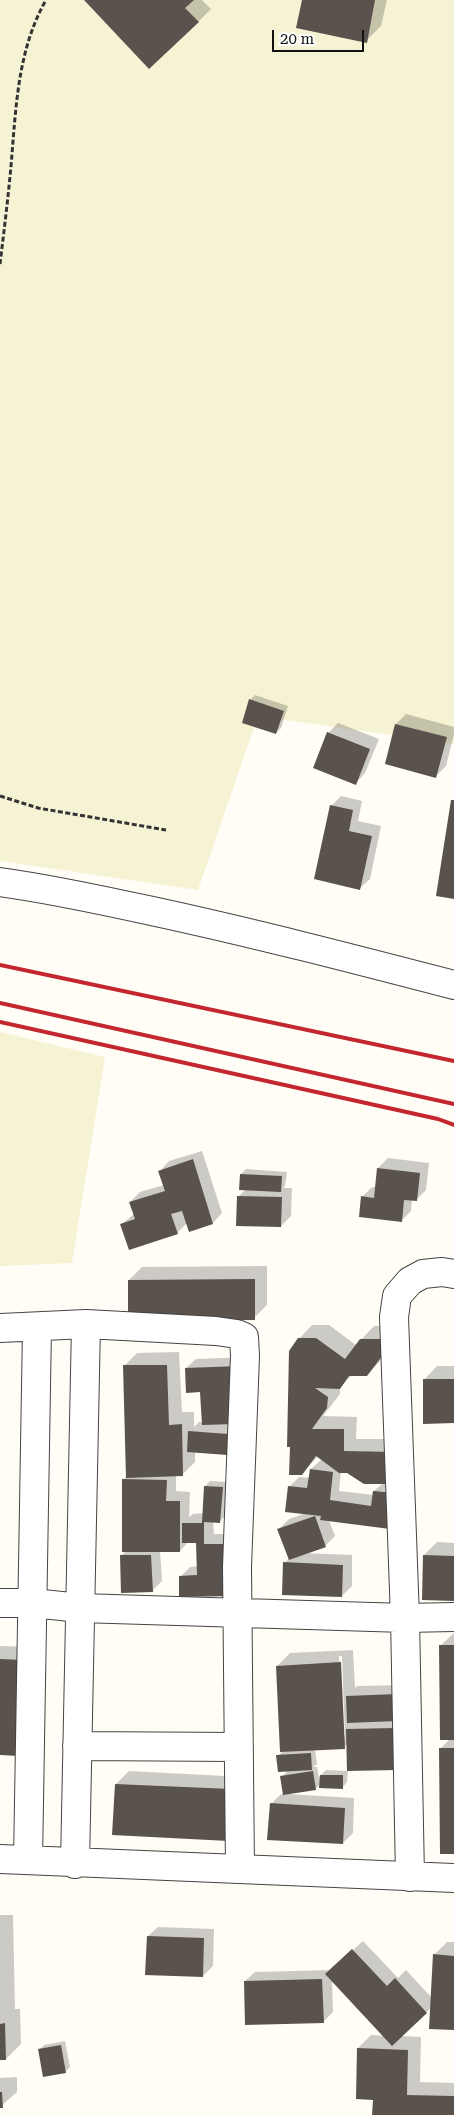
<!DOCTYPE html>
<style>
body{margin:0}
#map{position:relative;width:454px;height:2115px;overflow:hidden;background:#fffdf5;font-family:"Roboto Serif",serif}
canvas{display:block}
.scale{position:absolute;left:272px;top:30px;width:92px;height:22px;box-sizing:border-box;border:2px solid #111;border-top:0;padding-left:6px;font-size:15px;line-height:18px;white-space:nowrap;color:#111;-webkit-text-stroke:4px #fff;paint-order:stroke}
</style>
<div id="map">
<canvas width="454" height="2115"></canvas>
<div class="scale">20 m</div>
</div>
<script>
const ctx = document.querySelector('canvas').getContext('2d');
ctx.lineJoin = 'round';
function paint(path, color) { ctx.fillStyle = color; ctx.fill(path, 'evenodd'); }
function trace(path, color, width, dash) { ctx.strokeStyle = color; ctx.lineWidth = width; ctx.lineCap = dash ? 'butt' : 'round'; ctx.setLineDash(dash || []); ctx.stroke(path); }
paint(new Path2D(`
 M0,0H454V744L258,716L198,890L0,861Z
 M0,1032L105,1057L72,1263L0,1266Z`), '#f6f3d4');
paint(new Path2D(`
 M86,0H202L211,9L198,22Z
 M303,0H387L381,26L366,41Z
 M255,695L288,706L281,728L276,733L250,700Z
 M406,714L454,727V734L446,766L436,776L386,763L396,724Z
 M338,723L379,739L365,773L356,783L328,733Z
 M341,796L362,801L358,821L381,826L370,879L360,888L331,806Z
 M202,1151L222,1213L213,1223H187L177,1233L122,1224L134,1214L130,1202L140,1192L164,1185L160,1171L169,1161Z
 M388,1158L429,1163L426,1190L416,1200H412L411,1211L402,1220L362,1197L372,1187H376L378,1168Z
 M246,1169L287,1172L285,1186L283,1188H292L291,1216L281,1226L238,1197L246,1189L241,1174Z
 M267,1266V1305L254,1318L129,1280L142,1267Z
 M312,1325H329L356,1345L374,1326H404L380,1361L367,1375H352L340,1387V1394L323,1416L357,1417L356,1439H407L399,1518L329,1520L335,1536L325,1546L303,1553L352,1555V1586L342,1596L285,1563L289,1558L279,1529L289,1519L306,1513L289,1487L299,1477L310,1478L311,1469L322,1459L318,1456L302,1474L299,1339ZM341,1471H348L383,1483L374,1491V1495L339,1491Z
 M179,1352L182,1412H194V1427L199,1422H203L201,1391L186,1368L196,1359L250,1357L251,1426L195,1451V1462L182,1475H176V1491L190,1492L189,1517L193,1514L204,1513L205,1486L210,1481L227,1482L224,1517L219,1522H213L214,1534H244V1585L180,1577L190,1567L198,1566L197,1542H188L180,1551H160L162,1581L152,1591L121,1556L126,1551L123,1480L127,1476L124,1366L137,1353Z
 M437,1366H454V1422L424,1380Z
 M437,1542L454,1543V1600L424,1555Z
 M454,1633V1852L440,1749L450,1739L440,1646Z
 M0,1646L35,1647L0,1754Z
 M353,1650L355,1688L357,1686L406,1685V1759L348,1744L344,1747L315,1749L317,1764L313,1767H317L319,1777L326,1770L348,1771L347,1782L342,1788L321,1784L315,1789L288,1794L354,1798L353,1833L343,1843L271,1804L281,1794H285L282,1777L288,1770L278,1756L282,1752L277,1666L290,1653ZM339,1656H342L345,1737H343Z
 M129,1771L244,1777L228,1840L116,1784Z
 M0,1915H13L15,2009H20L21,2044L6,2059H0Z
 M158,1927L214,1929L213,1966L203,1976L148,1936Z
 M363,1941L398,1978L406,1970L432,1998L434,1955L447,1942H454V2029L431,2008L401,2036L421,2037L420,2082L454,2083V2115H374V2099L358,2048L371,2035L385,2036L332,1980L333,2012L323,2022L245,1981L255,1972L331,1970Z
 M65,2041L70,2067L65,2072L39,2050L44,2045Z
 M17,2077V2092L0,2107V2078Z`), '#0003');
paint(new Path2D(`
 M84,0H194L185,8L199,22L149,69Z
 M302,0H375L367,43L296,28Z
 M249,699L284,711L276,734L242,723Z
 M395,724L447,737L436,778L385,764Z
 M327,732L370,749L356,785L313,768Z
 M451,800H454V899L436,896Z
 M330,805L353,810L349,831L372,836L360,890L314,879Z
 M193,1159L213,1224L189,1232L182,1211L171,1214L178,1234L129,1250L120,1224L135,1219L129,1202L165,1191L158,1171Z
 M377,1168L420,1173L417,1201L404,1200L402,1222L359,1217L361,1196L374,1198Z
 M240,1174L282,1176L281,1192L239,1190Z
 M237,1196L282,1197L281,1227L236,1226Z
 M255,1279V1320L128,1321V1280Z
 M298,1338H316L345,1359L360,1339H392V1343L367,1376H349L340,1389L315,1388L328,1397L327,1408L312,1429H344V1451L394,1452L387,1484H364L347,1473H339L316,1456L302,1475H289L290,1447H287L289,1351Z
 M123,1365H167L169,1425L182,1424L183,1476L126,1478Z
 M240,1366L236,1424L202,1425L200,1392L186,1393L185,1368Z
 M423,1379H454V1423L423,1424Z
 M188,1431L242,1435L241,1456L187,1452Z
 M310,1469L333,1472L330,1500L371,1506L373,1491L395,1493L390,1529L320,1520L321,1516L285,1512L288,1486L307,1488Z
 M122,1479L167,1480L166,1501H180V1552H122Z
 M204,1486L223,1487L220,1523L204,1522V1544H234L235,1596L179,1597V1576L197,1575L196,1543H182V1523H202Z
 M315,1516L326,1547L289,1560L277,1529Z
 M120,1555H151L153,1592L121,1593Z
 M423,1555L454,1556V1601L422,1600Z
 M283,1562L343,1565L342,1597L282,1595Z
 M439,1645H454V1740H440Z
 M0,1659L22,1660L19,1756L0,1755Z
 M341,1662L345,1749L280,1752L276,1666Z
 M397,1694V1721L347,1723L346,1696Z
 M395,1728L397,1770L347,1771L346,1729Z
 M439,1748H454V1854H440Z
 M311,1753L312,1770L278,1772L276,1755Z
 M313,1771L316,1790L283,1795L280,1776Z
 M320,1775H343V1789L319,1788Z
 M115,1784L231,1789L229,1841L112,1835Z
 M270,1803L345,1808L343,1844L267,1840Z
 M147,1936L204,1938L203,1977L145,1975Z
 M352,1949L387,1986L395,1978L427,2013L392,2046L325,1974Z
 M433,1954L454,1956V2030L429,2029Z
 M322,1979L324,2023L245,2025L244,1981Z
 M5,2023L6,2060H0V2024Z
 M61,2045L66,2073L43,2077L38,2049Z
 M357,2048L408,2050L407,2095L454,2096V2115H372L373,2100L356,2099Z
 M0,2092H2L3,2108H0Z`), '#5a524d');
const minor = new Path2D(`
 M0,882C51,889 102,900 152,911C254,933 354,959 454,985
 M0,1328L86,1324L216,1331L237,1334L244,1337L245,1356L237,1567L240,1869
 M0,1603H33L80,1608L405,1618L454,1617
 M77,1746L239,1747
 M0,1859L454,1878
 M28,1860L37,1328
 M75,1864L86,1324
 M410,1877L405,1618L394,1317L397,1296L410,1281L423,1274L442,1272L454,1274`);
trace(minor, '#444', 30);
trace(new Path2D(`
 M0,264C4,231 8,199 11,166C16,109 17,51 46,0
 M0,796L38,808L166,830`), '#333', 3, [5, 2.5]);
trace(minor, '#fff', 28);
trace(new Path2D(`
 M0,965L454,1061
 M0,1003L454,1104
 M0,1022L438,1119L454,1125`), '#c4262e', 4);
</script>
